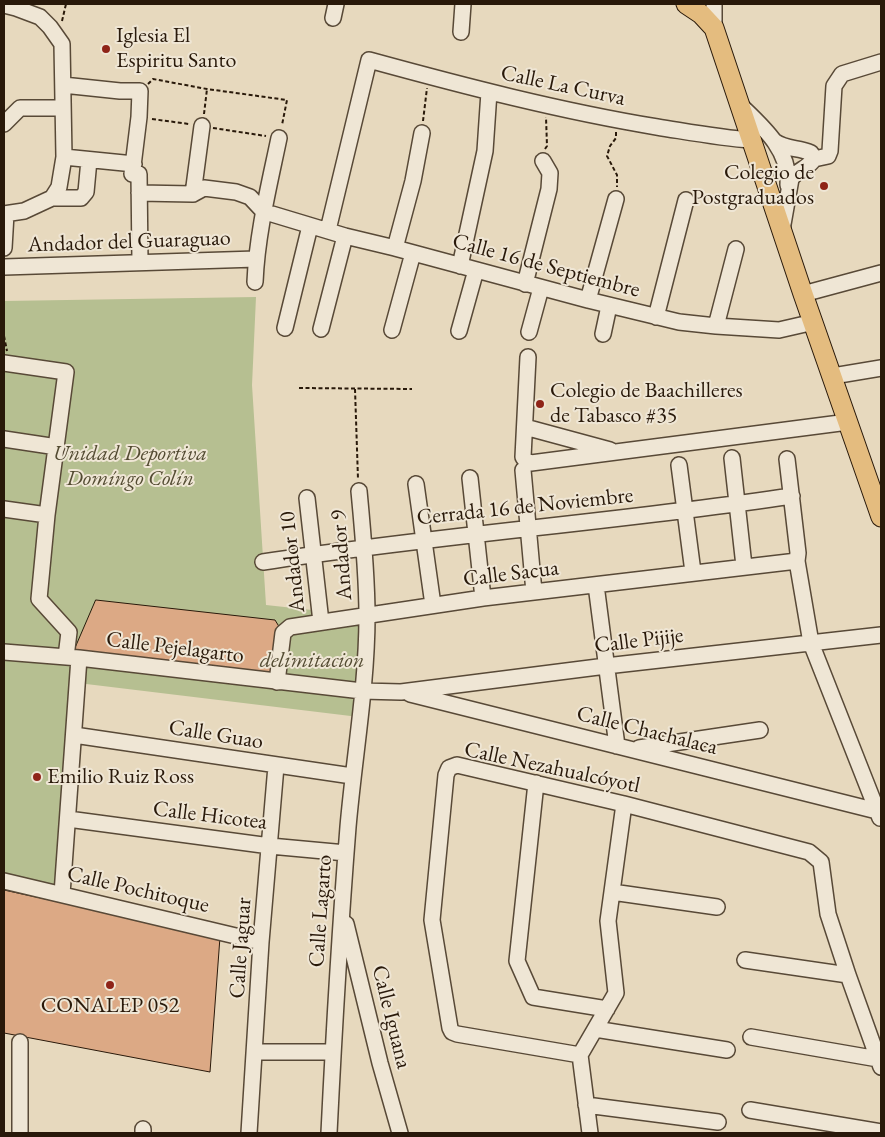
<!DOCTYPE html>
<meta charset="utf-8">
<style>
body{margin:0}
#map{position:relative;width:885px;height:1137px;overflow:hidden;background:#e7d9be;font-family:"EB Garamond",serif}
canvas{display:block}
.frame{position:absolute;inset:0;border:5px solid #29190a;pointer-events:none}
</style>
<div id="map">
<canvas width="885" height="1137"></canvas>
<div class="frame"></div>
</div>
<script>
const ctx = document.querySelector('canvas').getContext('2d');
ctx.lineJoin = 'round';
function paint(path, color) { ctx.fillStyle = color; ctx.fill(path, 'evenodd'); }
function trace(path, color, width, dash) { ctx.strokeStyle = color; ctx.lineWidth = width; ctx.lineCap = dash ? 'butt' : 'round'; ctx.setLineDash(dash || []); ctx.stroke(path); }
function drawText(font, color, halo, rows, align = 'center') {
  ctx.font = font + ' "EB Garamond",serif'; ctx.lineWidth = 4; ctx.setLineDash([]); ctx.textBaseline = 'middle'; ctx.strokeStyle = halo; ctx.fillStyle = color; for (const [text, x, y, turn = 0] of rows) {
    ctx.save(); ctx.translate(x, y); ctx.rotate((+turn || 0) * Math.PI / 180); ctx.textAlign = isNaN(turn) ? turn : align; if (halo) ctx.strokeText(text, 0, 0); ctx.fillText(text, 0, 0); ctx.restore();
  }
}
paint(new Path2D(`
 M256,297L252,385L266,605L367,616L359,717L78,683L62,894L4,881V301Z`), '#b6bf91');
const building = new Path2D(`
 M96,600L275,620L283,633L277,682L71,658Z
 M4,890L220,937L210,1072L4,1033Z`);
paint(building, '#dca985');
trace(building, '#29190a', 1);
const minor = new Path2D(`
 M714,4V28
 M4,5L16,8L40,17L50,27L62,44L64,157L59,187L52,198L24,211L4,214
 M333,18L336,4
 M461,32L463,4
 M63,85L120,91H140L139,117L132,174H139L140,262
 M740,105C763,127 790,150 788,185
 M4,124L20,108H63
 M774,141C786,150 798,147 811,153L814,159
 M64,157L134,164
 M139,193L193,194L204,188L236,192L250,197L264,212
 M193,194L202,126
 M52,198H81L86,192L89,160
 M272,214L345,236L395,248L588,300L679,322L716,326L779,330L814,322
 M328,230L369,60C464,86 560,111 657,127C689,132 720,138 751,140
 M782,230L791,179C797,170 809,168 814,159L828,156L830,151L834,86L842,74L881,62
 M4,248L6,214
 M395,248L413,181L422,133
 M460,266L485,151L489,92
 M4,267L256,259
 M255,282C257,234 269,186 279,138
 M525,284L549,189L550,173L543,161
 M803,294L881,273
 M588,300L616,199
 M656,317L686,200
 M716,326L736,249
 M285,328L310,226
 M321,329L345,236
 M392,330L413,253
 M459,331L476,270
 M529,332L541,288
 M603,334L609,306
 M528,357L523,457L526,461L531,463L848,422
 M4,363L66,372L47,515L39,599L69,632L66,657
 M833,376L881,368
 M525,427L610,450
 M4,439L57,447
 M732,458L744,566
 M787,459L798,553L797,561L811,643L880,818
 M679,465L693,572
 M523,470L534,592
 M470,478L483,598
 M416,484L433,605
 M307,498L321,622
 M4,509L47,515
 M263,562C439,535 616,522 792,496
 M596,585L617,746
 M4,652L79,658L362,691L401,692L606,666L881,635
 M277,682L283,633L290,627L483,598L797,561
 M410,694L881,812
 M74,735L352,776
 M639,748L760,730
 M536,783L517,961L533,997L607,1009
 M68,819L270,846L346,853
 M4,881L261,942
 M612,892L717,907
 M62,894L79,658
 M346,924L380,1063L400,1133
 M745,960L848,975
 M595,1029L727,1050
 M751,1037L878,1059
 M255,1052H333
 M580,1055L457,1034L452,1032L450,1028L432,920L446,775L449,768L457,765L624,804L809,852L821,862L828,914L848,975L881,1067
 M586,1105L718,1122
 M750,1110L881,1132
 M20,1133V1042
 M143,1133V1129
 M249,1133L261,942L276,766
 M329,1133C334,1031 340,929 348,827C354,757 367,686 367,616C367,574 363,533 359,491
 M590,1133L580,1055L616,993L608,921L624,804`);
const major = new Path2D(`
 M686,4L701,14L714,28L803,294L881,517`);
trace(minor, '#584937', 18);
trace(major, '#29190a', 21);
trace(new Path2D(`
 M62,21L66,4
 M148,84L153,79L207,89L287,100L282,125
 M204,114L207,89
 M152,119L189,124
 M423,121L427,88
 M213,128L266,136
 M616,132V138L610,146L607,156L617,175V187
 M545,149L547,146L546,117
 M4,336L7,351
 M299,388L412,389
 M355,389L358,479`), '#29190a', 2, [4, 2.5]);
trace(minor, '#efe6d5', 15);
trace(major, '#e4bc7f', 19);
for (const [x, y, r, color] of [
 [106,49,5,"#8f2418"],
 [824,186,5,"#8f2418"],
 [540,404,5,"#8f2418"],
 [37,777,5,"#8f2418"],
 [110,985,5,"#8f2418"]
]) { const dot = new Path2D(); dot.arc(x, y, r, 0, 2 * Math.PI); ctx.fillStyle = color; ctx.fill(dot); trace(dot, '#efe6d5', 2); }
drawText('22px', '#29190a', '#efe6d5', [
 ["Iglesia El",116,36],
 ["Espiritu Santo",116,61],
 ["Colegio de",814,173,"right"],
 ["Postgraduados",814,198,"right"],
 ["Colegio de Baachilleres",550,391],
 ["de Tabasco #35",550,416],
 ["Emilio Ruiz Ross",47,777],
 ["CONALEP 052",110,1006,"center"]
], 'left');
drawText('22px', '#29190a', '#efe6d5', [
 ["Calle La Curva",563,86,12],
 ["Andador del Guaraguao",129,242,-2],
 ["Calle 16 de Septiembre",546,266,15],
 ["Cerrada 16 de Noviembre",525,507,-6],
 ["Andador 9",342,555,-94],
 ["Andador 10",293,562,-96],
 ["Calle Sacua",511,574,-7],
 ["Calle Pijije",639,641,-7],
 ["Calle Pejelagarto",175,648,7],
 ["Calle Chachalaca",647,731,14],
 ["Calle Guao",216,735,9],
 ["Calle Nezahualcóyotl",552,768,12],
 ["Calle Hicotea",210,816,7],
 ["Calle Pochitoque",138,890,13],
 ["Calle Lagarto",321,911,-86],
 ["Calle Jaguar",241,948,-86],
 ["Calle Iguana",391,1017,76]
]);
drawText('italic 22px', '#534b32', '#efe6d5', [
 ["Unidad Deportiva",130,454],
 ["Domíngo Colín",130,479],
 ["delimitacion",312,661]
]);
</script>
